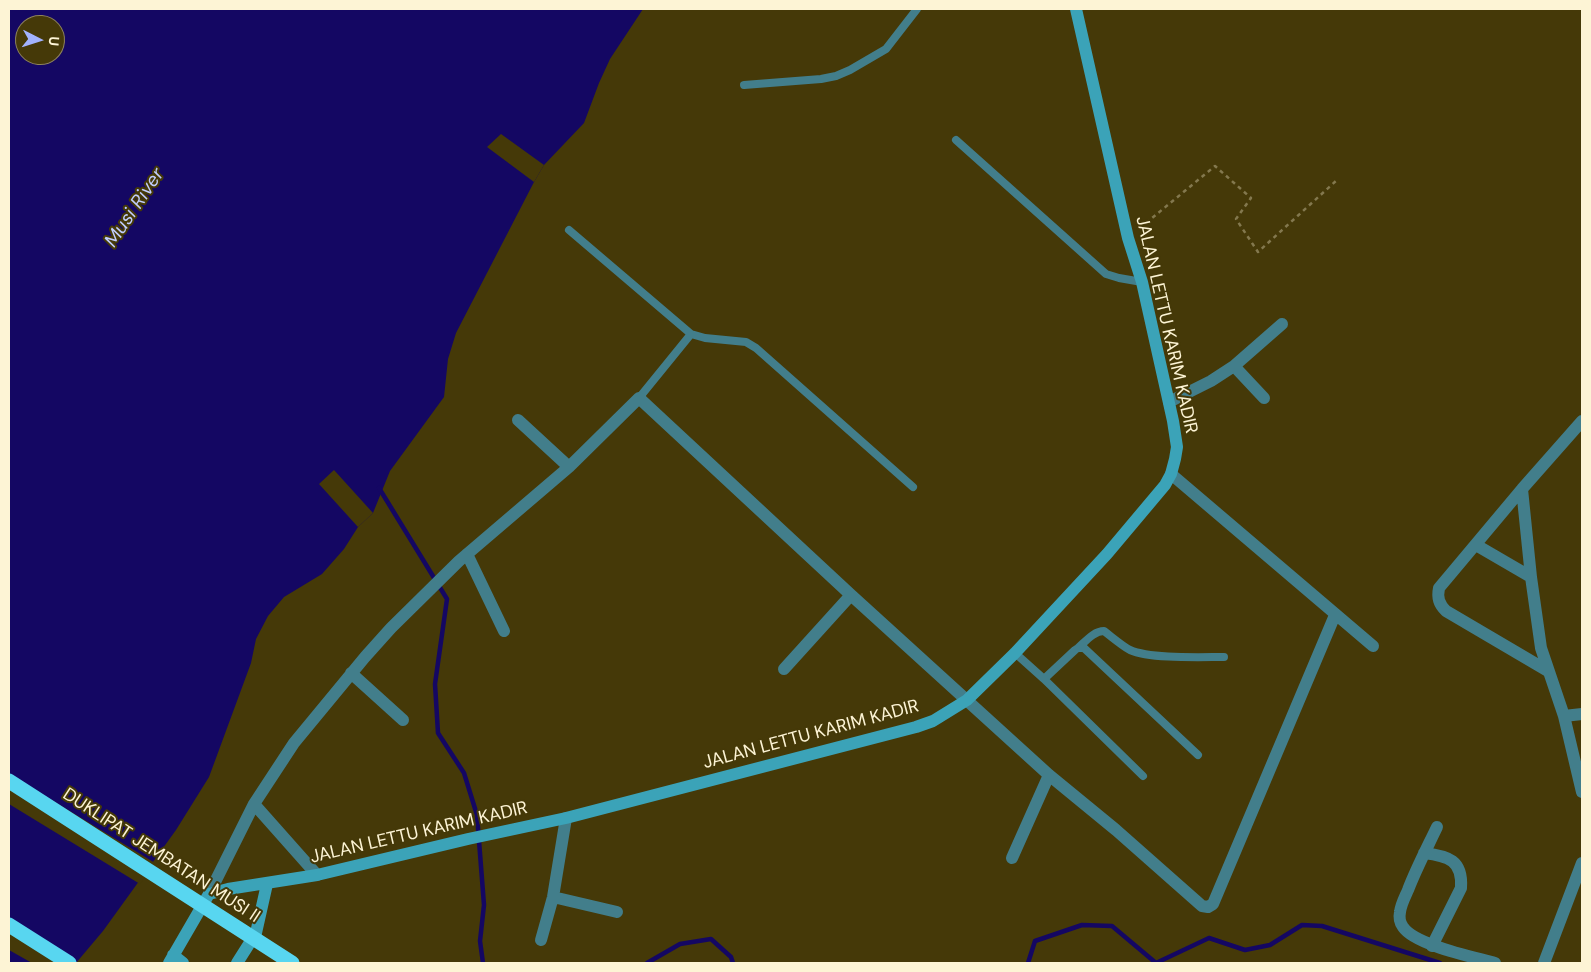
<!DOCTYPE html>
<style>
body{margin:0}
#map{position:relative;width:1591px;height:972px;overflow:hidden;background:#453908;font-family:"DM Sans",sans-serif}
canvas{display:block}
.frame{position:absolute;inset:0;border:10px solid #fdf4d5;pointer-events:none}
.north{position:absolute;left:15px;top:15px;width:50px;height:50px;box-sizing:border-box;background:#453908;border:1px solid #8f845a;border-radius:50%;rotate:95deg;font-size:14px;font-weight:700;line-height:20px;text-align:center;color:#fdf4d5}
.north::after{content:'';display:block;margin:auto;width:18px;height:22px;background:#a2b2fd;clip-path:polygon(50% 0,100% 100%,50% 72%,0 100%)}
</style>
<div id="map">
<canvas width="1591" height="972"></canvas>
<div class="frame"></div>
<div class="north">U</div>
</div>
<script>
const ctx = document.querySelector('canvas').getContext('2d');
ctx.lineJoin = 'round';
function paint(path, color) { ctx.fillStyle = color; ctx.fill(path, 'evenodd'); }
function trace(path, color, width, dash) { ctx.strokeStyle = color; ctx.lineWidth = width; ctx.lineCap = dash ? 'butt' : 'round'; ctx.setLineDash(dash || []); ctx.stroke(path); }
function drawText(font, color, halo, rows, align = 'center') {
  ctx.font = font + ' "DM Sans",sans-serif'; ctx.lineWidth = 4; ctx.setLineDash([]); ctx.textBaseline = 'middle'; ctx.strokeStyle = halo; ctx.fillStyle = color; for (const [text, x, y, turn = 0] of rows) {
    ctx.save(); ctx.translate(x, y); ctx.rotate((+turn || 0) * Math.PI / 180); ctx.textAlign = isNaN(turn) ? turn : align; if (halo) ctx.strokeText(text, 0, 0); ctx.fillText(text, 0, 0); ctx.restore();
  }
}
paint(new Path2D(`
 M9,9H643L610,59L599,83L584,123L544,165L534,182L456,333L448,359L444,397L390,471L373,513L358,527L344,549L322,574L284,597L268,616L256,639L251,663L209,777L176,830L103,931L76,963H9ZM25,25H55V55H25Z`), '#140763');
paint(new Path2D(`
 M501,134L544,165L534,182L487,147Z
 M334,470L373,513L358,527L319,484Z
 M9,774L155,863L140,884L9,804Z
 M9,923L77,963H32L9,950Z`), '#453908');
trace(new Path2D(`
 M379,488L447,599L435,684L438,733L464,773L477,815L484,905L480,941L483,963
 M647,963L680,944L711,939L731,957L733,963
 M1028,963L1035,941L1082,925L1112,926L1156,963L1209,938L1245,950L1270,945L1302,925L1322,926L1440,963`), '#140763', 4.5);
trace(new Path2D(`
 M1140,228L1215,166L1251,198L1236,219L1258,252L1337,180`), '#83784e', 2.5, [4, 4]);
trace(new Path2D(`
 M744,85L821,79L836,76L850,70L886,49L917,9
 M956,140L1106,274L1119,278L1142,282
 M569,230L691,334L639,398
 M691,334L705,338L746,342L756,348L913,487
 M1078,648C1086,641 1094,631 1104,631C1112,637 1121,645 1130,650C1150,659 1200,657 1224,657
 M1015,653L1044,679L1143,776
 M1044,679L1075,650L1078,648H1084L1198,755`), '#427e8b', 8);
trace(new Path2D(`
 M1234,366L1264,398
 M1169,402L1211,381L1234,366L1282,324
 M518,420L569,467
 M1171,474L1373,646
 M1522,489L1531,577L1541,648L1564,716L1582,792
 M1476,545L1531,577
 M467,554L504,631
 M784,669L851,595
 M1548,671L1446,611C1439,604 1437,598 1439,588L1522,489L1582,421
 M351,673L403,720
 M1564,716L1582,714
 M254,804L317,875
 M1437,827C1427,848 1416,869 1408,890C1405,897 1401,904 1400,912C1399,917 1400,923 1403,927C1415,945 1474,957 1495,963
 M1424,853C1448,856 1463,860 1461,888L1432,946
 M1012,858L1049,775
 M209,894L254,804L294,743L365,657L391,628L459,561L569,467L639,398L851,595L1049,775L1116,830L1202,906L1208,907L1213,904L1335,615
 M553,897L617,912
 M541,940L553,897L566,818
 M1544,963L1582,863`), '#427e8b', 12);
trace(new Path2D(`
 M173,955L183,963
 M169,963L209,894L228,889L317,875L468,839L566,818L916,727L933,721L967,700L1015,653L1107,554L1165,485L1171,474L1175,459L1177,447L1173,421L1142,282L1128,238L1076,9
 M237,963L256,933L267,884`), '#3ba3b8', 12);
trace(new Path2D(`
 M9,781L292,963
 M9,925L69,963`), '#58d6f0', 15);
drawText('18px', '#fdf4d5', '#453908', [
 ["JALAN LETTU KARIM KADIR",1166,325,77],
 ["JALAN LETTU KARIM KADIR",811,735,-15],
 ["JALAN LETTU KARIM KADIR",419,833,-13],
 ["DUKLIPAT JEMBATAN MUSI II",161,856,33]
]);
drawText('italic 19px', '#c1cdfe', '#453908', [
 ["Musi River",135,208,-56]
]);
</script>
